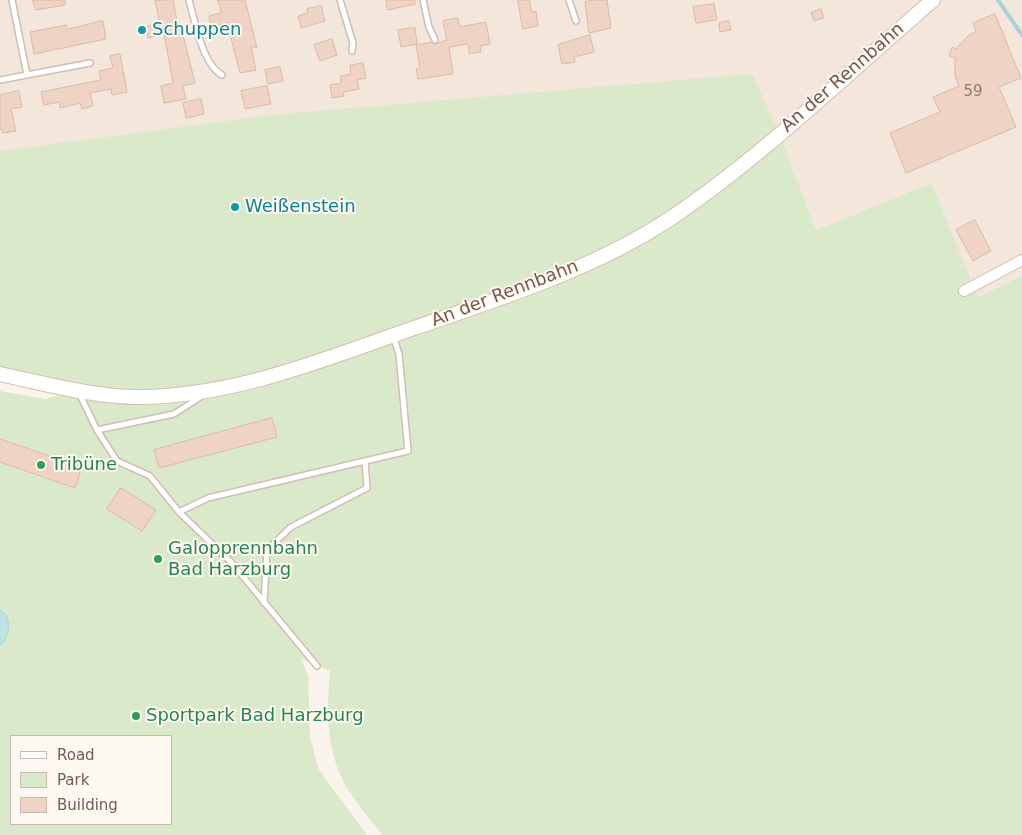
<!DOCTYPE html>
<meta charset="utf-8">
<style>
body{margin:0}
#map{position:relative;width:1022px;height:835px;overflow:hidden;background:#fbf4ec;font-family:"DejaVu Sans",sans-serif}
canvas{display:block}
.legend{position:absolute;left:10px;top:735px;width:162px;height:90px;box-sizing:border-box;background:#fef8f2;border:1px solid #c8b9b1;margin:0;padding:6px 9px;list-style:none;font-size:15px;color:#765a50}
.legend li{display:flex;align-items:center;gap:10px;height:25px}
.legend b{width:25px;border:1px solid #c8b9b1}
</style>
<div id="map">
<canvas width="1022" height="835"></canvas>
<ul class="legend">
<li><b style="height:6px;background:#fff"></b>Road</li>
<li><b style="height:14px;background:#d9e9ca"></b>Park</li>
<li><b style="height:14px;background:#efd3c5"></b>Building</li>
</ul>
</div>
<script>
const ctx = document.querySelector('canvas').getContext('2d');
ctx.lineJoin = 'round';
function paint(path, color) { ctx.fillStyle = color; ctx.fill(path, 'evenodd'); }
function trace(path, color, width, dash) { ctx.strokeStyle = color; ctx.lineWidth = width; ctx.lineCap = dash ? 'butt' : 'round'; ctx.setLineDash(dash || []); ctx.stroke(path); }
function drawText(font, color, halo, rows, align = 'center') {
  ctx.font = font + ' "DejaVu Sans",sans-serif'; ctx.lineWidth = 4; ctx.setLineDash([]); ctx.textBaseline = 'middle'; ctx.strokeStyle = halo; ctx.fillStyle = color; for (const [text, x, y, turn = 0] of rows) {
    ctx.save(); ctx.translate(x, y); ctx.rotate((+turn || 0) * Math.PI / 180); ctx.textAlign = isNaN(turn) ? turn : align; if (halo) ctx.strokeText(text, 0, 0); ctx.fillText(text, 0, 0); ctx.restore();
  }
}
paint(new Path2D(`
 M0,0H1022V276L978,299L932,183L816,230L779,133L0,151Z`), '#f3e6db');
paint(new Path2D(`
 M752,74L779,133L816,230L932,183L978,298L1022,276V835H382C368,816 349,796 340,774C326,741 327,705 330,671L301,659L308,675L310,738L319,770L367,835H0V391L45,399L76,390L0,374V151L280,114ZM11,736H171V824H11Z`), '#d9e9ca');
const water = new Path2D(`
 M0,610C13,618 10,636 0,646Z`);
paint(water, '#c1e2e4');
trace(water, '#a8d2d5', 1);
trace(new Path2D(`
 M998,0L1022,35`), '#a8d2d5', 4);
const building = new Path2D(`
 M33,0H65V5L36,10Z
 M173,0L179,31H182L195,83L183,86L186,99L164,103L161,86L173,83L164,34L148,38L145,27L160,23L155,1Z
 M218,0H245L257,48L251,46L256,70L240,73L227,23L211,27L209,16L221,13Z
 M386,0H415V4L388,10Z
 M518,0H529L532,12L536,11L538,26L523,29Z
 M595,0H607L611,28L589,33L585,2Z
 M714,4L717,20L696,23L693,7Z
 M321,6L325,21L301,28L298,16L308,13L307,9Z
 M821,9L824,18L814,21L811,13Z
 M995,14L1021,78L999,87L1016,127L906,173L890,133L940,112L933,97L959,86L955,76V58L949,56L952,47L956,49L968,36L976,31L973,23Z
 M458,18L460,27L486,22L490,44L480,46L481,52L469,54L468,44L449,47L453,74L418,79L416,69L420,68L416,45L431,42L435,44L447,40L443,21Z
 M103,21L106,39L34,54L30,32L66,25L67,29Z
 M729,21L731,30L720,32L719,23Z
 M415,28L417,44L401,47L398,30Z
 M590,35L594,52L574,57L575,62L562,64L558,45Z
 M332,39L337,55L320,61L314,45Z
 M120,54L127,92L112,95L111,89L90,93L93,106L82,109L80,103L60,108L59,102L44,105L41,92L101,80L99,71L113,68L110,56Z
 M363,63L366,78L357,80L359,89L343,92L344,96L332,98L330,85L341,83L340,76L351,74L350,66Z
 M280,67L283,81L268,84L265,70Z
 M267,86L271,104L245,109L241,91Z
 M19,91L22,107L11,109L16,131L3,133L2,129H0V95Z
 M201,99L204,114L186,118L183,103Z
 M975,220L991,251L973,261L956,230Z
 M272,418L277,437L159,468L154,450Z
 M0,439L82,467L75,488L0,462Z
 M121,488L156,510L142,531L107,509Z`);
paint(building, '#efd3c5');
trace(building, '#e0b8a7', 1);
const lane = new Path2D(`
 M12,0L27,75
 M189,0C195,21 202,64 222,75
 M340,0L353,43L352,51
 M423,0L429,27L435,40
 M569,0L576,21
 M0,80L90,63
 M79,393L97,430L117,461L150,476L179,512L231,562L317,666
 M97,430L174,414L202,396
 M179,512L208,498L365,461
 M264,603L267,550L291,527L367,488L365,461L408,451L399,354L393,336`);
const street = new Path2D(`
 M964,291L1022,260`);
const secondary = new Path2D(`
 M0,374C42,383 98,398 140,397C236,396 325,359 414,328C507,296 607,265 687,207C774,145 852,70 933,0`);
trace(lane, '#d0beb4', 8);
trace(street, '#d0beb4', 12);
trace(secondary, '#d3beb2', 16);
trace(lane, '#fff', 5);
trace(street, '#fff', 10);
trace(secondary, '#fff', 14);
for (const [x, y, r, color] of [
 [142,30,5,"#0f9aa8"],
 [235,207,5,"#0f9aa8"],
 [41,465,5,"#2e9e5b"],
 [158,559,5,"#2e9e5b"],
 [136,716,5,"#2e9e5b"]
]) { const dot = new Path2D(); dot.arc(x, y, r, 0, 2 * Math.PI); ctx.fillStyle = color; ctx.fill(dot); trace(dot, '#fef8f2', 2); }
drawText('15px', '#94786d', null, [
 ["59",973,92]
]);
drawText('18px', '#0d838f', '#fef8f2', [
 ["Schuppen",152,30],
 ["Weißenstein",245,207]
], 'left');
drawText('18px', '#765a50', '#fef8f2', [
 ["An der Rennbahn",843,78,-41],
 ["An der Rennbahn",505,294,-21]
]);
drawText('18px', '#27864d', '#fef8f2', [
 ["Tribüne",51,465],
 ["Galopprennbahn",168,549],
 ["Bad Harzburg",168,570],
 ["Sportpark Bad Harzburg",146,716]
], 'left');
</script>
